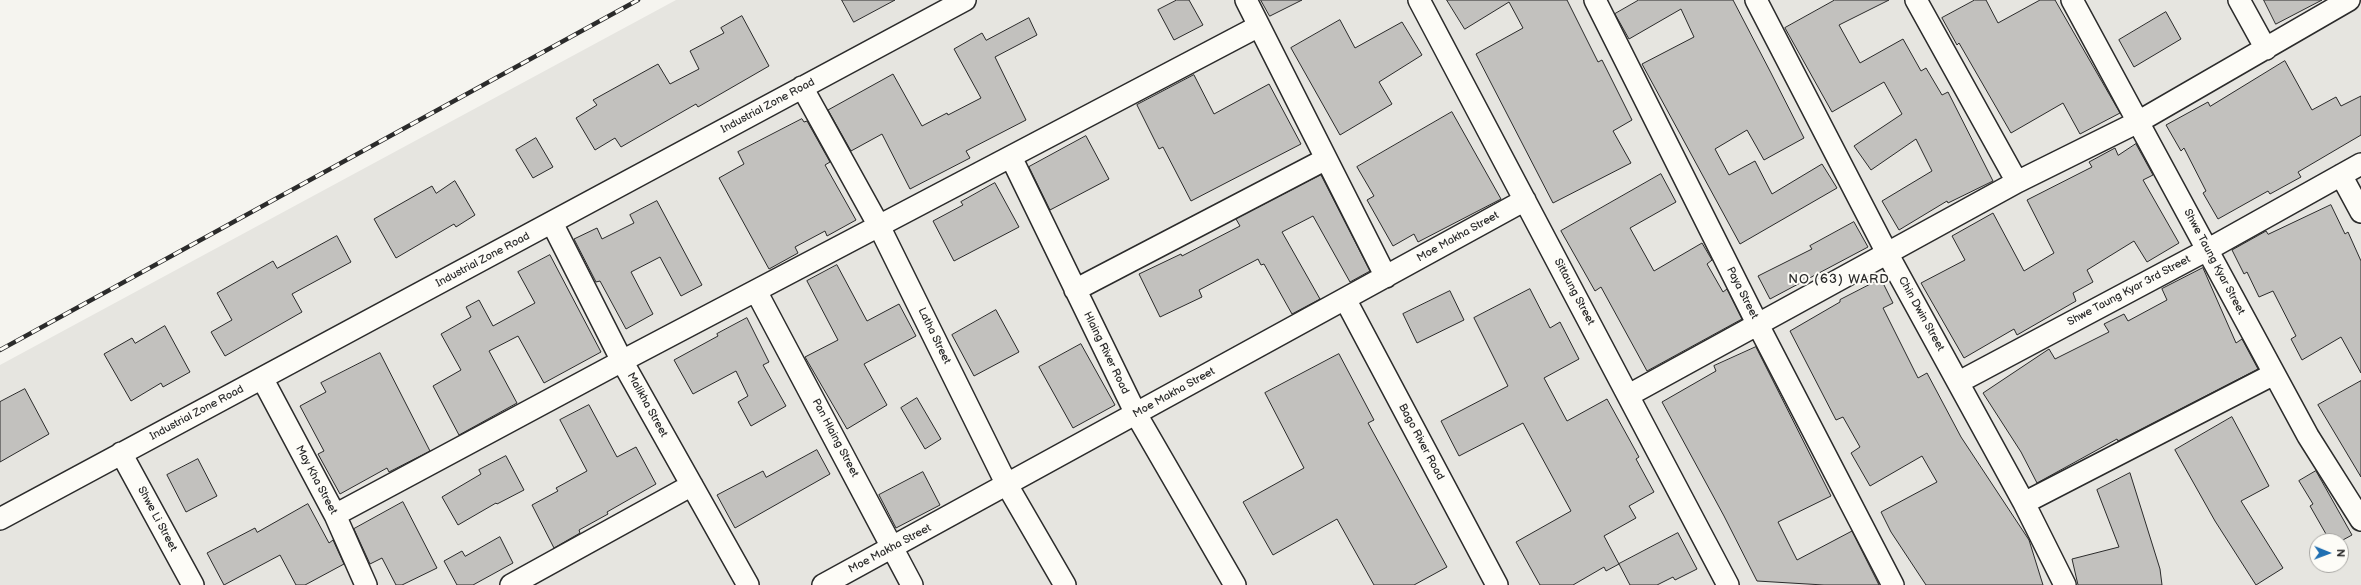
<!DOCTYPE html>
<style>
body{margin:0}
#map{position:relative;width:2361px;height:585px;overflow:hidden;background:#f5f4ef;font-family:"Balsamiq Sans",sans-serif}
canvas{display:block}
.north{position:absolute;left:2309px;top:533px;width:40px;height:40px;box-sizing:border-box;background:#fdfcf7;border:1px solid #a9a8a5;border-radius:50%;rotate:91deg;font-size:11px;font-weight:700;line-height:16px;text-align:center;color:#2b2b2b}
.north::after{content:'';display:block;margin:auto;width:14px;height:18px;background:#1f6fb2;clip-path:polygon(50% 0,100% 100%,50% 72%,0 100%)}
</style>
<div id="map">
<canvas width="2361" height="585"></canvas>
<div class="north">N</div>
</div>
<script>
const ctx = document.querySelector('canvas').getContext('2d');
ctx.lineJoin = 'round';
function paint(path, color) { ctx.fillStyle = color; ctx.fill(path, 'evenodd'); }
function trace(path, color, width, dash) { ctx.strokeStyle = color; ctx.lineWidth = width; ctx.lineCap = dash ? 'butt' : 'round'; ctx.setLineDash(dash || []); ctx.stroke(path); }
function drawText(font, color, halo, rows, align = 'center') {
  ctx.font = font + ' "Balsamiq Sans",sans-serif'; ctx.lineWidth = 4; ctx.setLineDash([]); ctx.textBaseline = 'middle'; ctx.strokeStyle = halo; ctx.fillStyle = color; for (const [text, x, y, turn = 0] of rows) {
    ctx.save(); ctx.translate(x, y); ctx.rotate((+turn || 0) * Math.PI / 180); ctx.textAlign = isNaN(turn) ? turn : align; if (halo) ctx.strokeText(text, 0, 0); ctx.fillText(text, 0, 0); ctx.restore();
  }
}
paint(new Path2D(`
 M676,0H2361V585H0V365ZM2317,541H2341V565H2317Z`), '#e6e5e0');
const building = new Path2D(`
 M842,0H895L854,22Z
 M1177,0H1189L1203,25L1174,40L1158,10Z
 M1261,0H1302L1270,16Z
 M1447,0H1567L1598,62L1602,60L1632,120L1613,131L1631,163L1553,203L1476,54L1523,28L1509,2L1465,29Z
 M1639,0H1733L1771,73L1804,138L1764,160L1747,130L1715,149L1729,175L1755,161L1772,194L1822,164L1837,188L1740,244L1642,64L1694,37L1681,9L1629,39L1615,14Z
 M1835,0H1889L1839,25L1860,63L1903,39L1921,71L1926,68L1942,95L1948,92L1993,181L1948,203L1947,201L1899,230L1882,201L1932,171L1916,139L1871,170L1854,146L1902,114L1884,82L1832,112L1785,28Z
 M1975,0H1986L1998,23L2040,0H2055L2120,113L2080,134L2063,103L2011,133L1959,43L1957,45L1942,18Z
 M2264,0H2322L2276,24Z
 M2166,12L2181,39L2134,67L2119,40Z
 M742,16L769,66L698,107L696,104L621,147L615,138L595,150L576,118L597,105L593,100L658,64L670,84L699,69L690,51L724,33L721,28Z
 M1029,18L1037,35L995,57L1026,120L966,151L970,158L910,189L882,134L851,151L828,110L893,74L922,126L947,113L948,115L981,98L954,49L982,33L986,40Z
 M1340,20L1355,48L1402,22L1422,55L1379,82L1392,104L1340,135L1291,48Z
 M2285,61L2312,110L2336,97L2341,106L2361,96V135L2298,172L2301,177L2270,194L2268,191L2218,219L2203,193L2206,191L2184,148L2181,151L2166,125L2208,102L2210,106Z
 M1194,75L1214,114L1269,84L1301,144L1191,201L1163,147L1159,149L1137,105Z
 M1452,112L1501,199L1418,242L1414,234L1393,246L1367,200L1374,196L1357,167Z
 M802,119L804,122L807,121L830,162L825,165L856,220L827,236L825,231L795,247L798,253L769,269L719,178L744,164L738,152Z
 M1086,136L1109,179L1050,210L1029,167Z
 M536,138L553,167L533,178L516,150Z
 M2136,144L2153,175L2143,180L2179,243L2147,262L2134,241L2087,270L2093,282L2073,293L2076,301L2017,335L2014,329L1964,358L1921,283L1965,260L1952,236L1993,213L2024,271L2054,253L2027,200L2092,167L2089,162L2115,148L2118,155Z
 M1661,174L1676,202L1630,228L1654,271L1702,243L1712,260L1707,264L1723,292L1727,289L1742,319L1647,371L1601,287L1595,291L1561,231Z
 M1321,175L1370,271L1350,282L1313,216L1282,232L1320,299L1292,314L1264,264L1261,265L1258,259L1199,290L1202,297L1160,317L1139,274L1181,254L1182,256L1240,226L1236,219Z
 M455,181L475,215L456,227L454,224L396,258L374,219L432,186L436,193Z
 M995,183L1019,227L954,261L933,221L963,205L961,202Z
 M657,201L702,285L681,296L660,257L631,272L653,314L626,329L600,281L596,282L574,239L597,228L602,239L634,223L630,215Z
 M2331,205L2345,234L2348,232L2361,261V373L2341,337L2302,360L2291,339L2296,336L2273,291L2259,297L2247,272L2244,274L2232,250L2266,231L2268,234Z
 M1854,222L1868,247L1770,299L1758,276L1812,249L1810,246Z
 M337,236L351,262L292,294L302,312L225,356L211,332L232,320L217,293L273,261L277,268Z
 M550,255L601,352L544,383L518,336L489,351L517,403L459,435L433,386L461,370L441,334L471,317L466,307L479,300L493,326L535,303L518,272Z
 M837,265L867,321L899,304L916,336L864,364L887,405L847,429L805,357L838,340L807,281Z
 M2203,268L2236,343L2242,339L2258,369L2118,441L2117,439L2037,483L2021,452L1983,393L2049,349L2055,359L2109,332L2104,324L2124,314L2128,321L2167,300L2162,289Z
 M1881,279L1893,303L1883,308L1918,378L1927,373L1961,437L2029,540L2043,585H1926L1891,532L1881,512L1937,482L1922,456L1870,486L1851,453L1860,447L1843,417L1836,420L1790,331L1840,302V300Z
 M1530,289L1550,328L1560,322L1579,359L1544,378L1567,421L1607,399L1639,457L1636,459L1654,492L1629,506L1636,518L1604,536L1619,564L1606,571L1604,567L1573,585H1540L1516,542L1571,511L1523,423L1459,456L1441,421L1508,386L1474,318Z
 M1450,291L1464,320L1417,343L1403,314Z
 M996,310L1019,352L974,376L952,335Z
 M747,318L769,362L763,365L786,406L751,426L738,402L748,396L736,371L693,394L674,360L718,336L717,334Z
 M165,326L190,372L163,387L161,383L131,401L104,354L132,338L135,343Z
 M1081,344L1115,405L1073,428L1039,367Z
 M1756,347L1831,496L1778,522L1797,560L1852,531L1879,585H1824L1757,581L1724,516L1662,402L1716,371L1714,366Z
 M380,353L430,451L389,472L387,468L340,494L318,454L324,451L300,406L326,392L321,383Z
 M1339,354L1374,420L1368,423L1447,567L1414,585H1374L1337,519L1273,555L1243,502L1304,468L1265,393Z
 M2361,381V477L2318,405Z
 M25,389L49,434L0,462V402Z
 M917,398L941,439L925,449L901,408Z
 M589,405L617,457L636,447L656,484L607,512L608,514L579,530L580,533L554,548L532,505L558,491L556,488L587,471L560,420Z
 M2232,417L2269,486L2241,501L2283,568L2256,585L2215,521L2175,450Z
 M817,450L830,474L735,528L717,495L763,471L766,477Z
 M506,456L524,490L497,504L496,503L458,525L442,497L481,474L479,470Z
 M198,459L217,496L186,512L167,475Z
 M2316,471L2352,535L2341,541H2330L2310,506L2313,504L2299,481Z
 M923,472L940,505L896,528L879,495Z
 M2130,473L2160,569L2162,585H2078L2072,559L2119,547L2097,490Z
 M403,502L437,568L402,585H396L382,558L370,564L354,529Z
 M308,504L329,543L333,540L344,564L305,585H296L280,555L224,585L207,553L255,528L257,532Z
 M1678,533L1697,569L1675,580L1673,577L1657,585H1630L1619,564Z
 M500,537L513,563L473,585H457L444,561L462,551L465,556Z`);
paint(building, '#c2c1be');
trace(building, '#2b2b2b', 1);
const minor = new Path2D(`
 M1246,0L1386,277
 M1419,0L1728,585
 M1595,0L1758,325L1893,585
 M1756,0L1887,253L2024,503L2065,585
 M1916,0L2017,182
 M2072,0L2308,436L2361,520
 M2239,0L2266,49
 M802,87L879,226L1007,485L1065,585
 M1011,157L1136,414L1235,585
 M2341,175L2361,212
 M552,223L622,361L748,585
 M1075,290L1326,159
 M756,291L912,585
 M1345,299L1497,585
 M262,378L335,515L366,585
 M1959,382L2207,250L2361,164
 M1629,395L2017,182L2138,122L2349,0
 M121,453L193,585
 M2024,503L2274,374
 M335,515L622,361L1259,26
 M0,519L965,0
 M511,585L692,485
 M823,585L1525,200`);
trace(minor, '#2b2b2b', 24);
trace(minor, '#fdfcf7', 21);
const rail = new Path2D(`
 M0,350L638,0`);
trace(rail, '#2b2b2b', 4.5);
trace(rail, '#fdfcf7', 3, [9]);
drawText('11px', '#2b2b2b', '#fdfcf7', [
 ["Industrial Zone Road",768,106,-28],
 ["Moe Makha Street",1458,237,-29],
 ["Industrial Zone Road",483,260,-28],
 ["Shwe Taung Kyar Street",2214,262,62],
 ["Shwe Taung Kyar 3rd Street",2129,291,-28],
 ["Sittaung Street",1574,292,62],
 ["Paya Street",1742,293,63],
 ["Chin Dwin Street",1921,314,61],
 ["Latha Street",934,336,64],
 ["Hlaing River Road",1106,353,64],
 ["Moe Makha Street",1174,393,-29],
 ["Malikha Street",647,405,61],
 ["Industrial Zone Road",197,413,-28],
 ["Pan Hlaing Street",835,438,62],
 ["Bago River Road",1421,442,62],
 ["May Kha Street",316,480,62],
 ["Shwe Li Street",157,519,62],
 ["Moe Makha Street",890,549,-28]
]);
ctx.letterSpacing = '1px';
drawText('13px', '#2b2b2b', '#fdfcf7', [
 ["NO (63) WARD",1839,280]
]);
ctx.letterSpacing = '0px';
</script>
